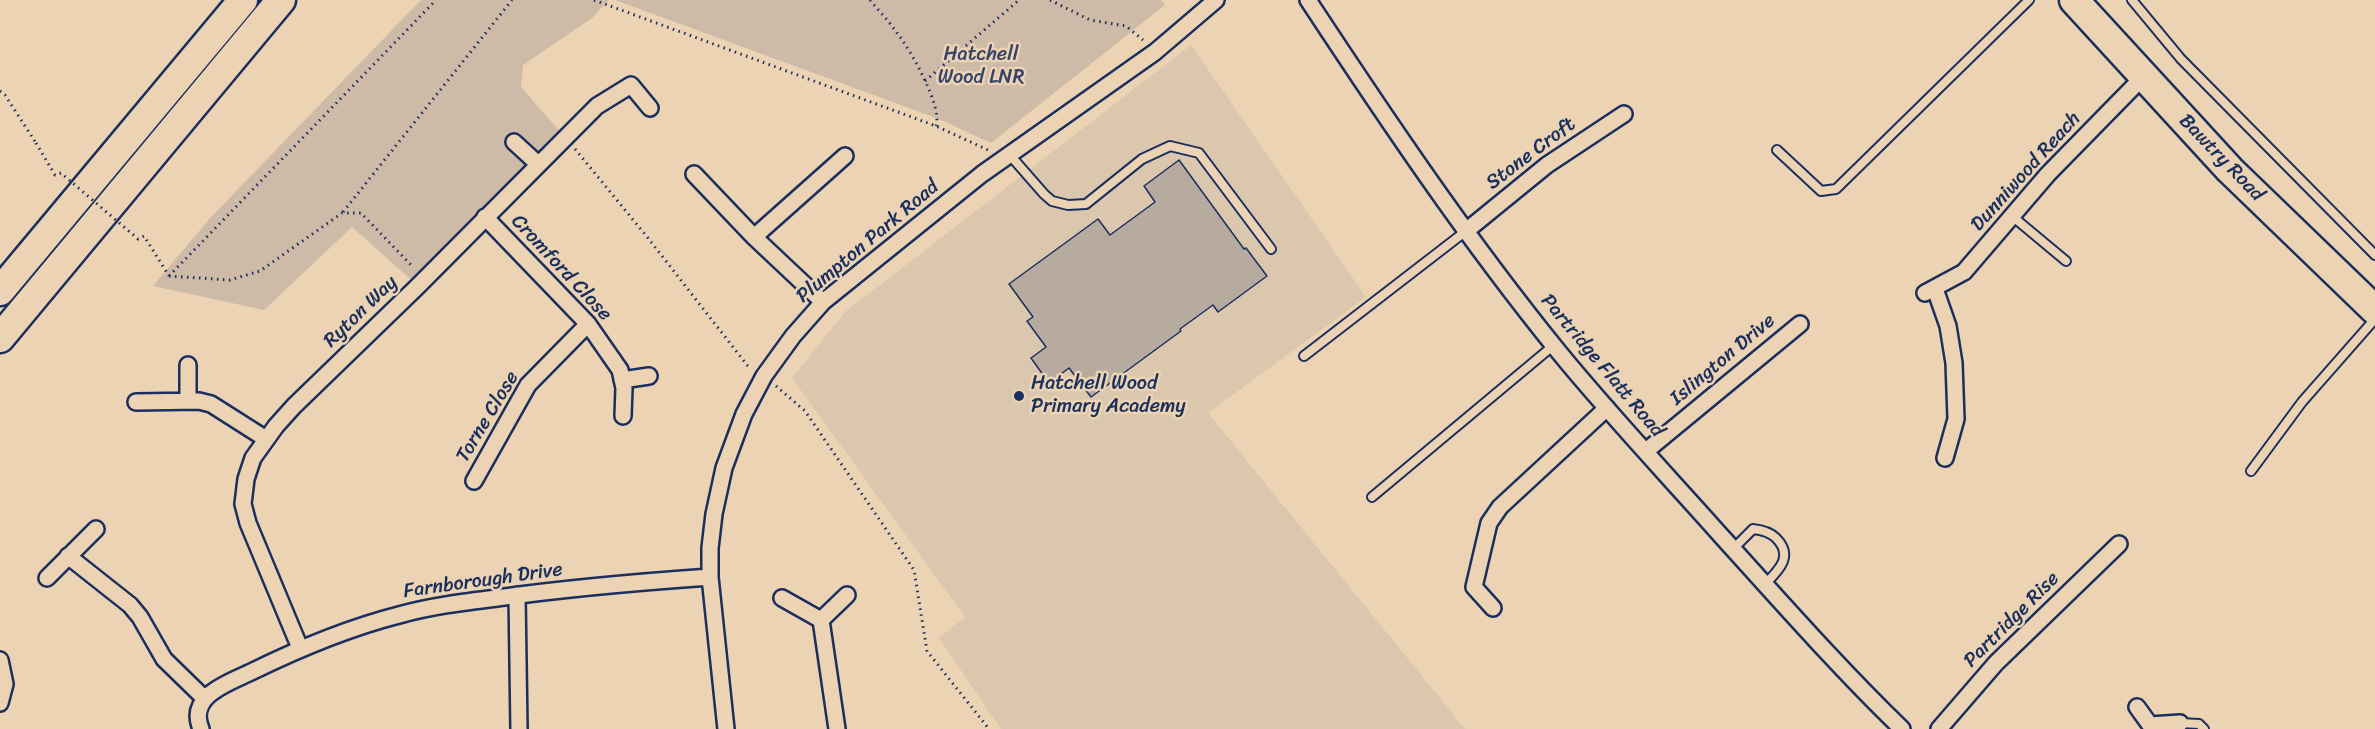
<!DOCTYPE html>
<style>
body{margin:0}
canvas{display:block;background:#ebd3b3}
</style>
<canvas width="2375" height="729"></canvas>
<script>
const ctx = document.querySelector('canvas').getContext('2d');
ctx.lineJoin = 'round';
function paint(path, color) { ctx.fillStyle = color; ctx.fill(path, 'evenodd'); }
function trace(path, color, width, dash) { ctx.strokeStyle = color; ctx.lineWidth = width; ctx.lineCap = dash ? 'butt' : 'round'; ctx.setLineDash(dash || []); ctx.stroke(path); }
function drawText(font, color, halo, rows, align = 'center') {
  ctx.font = font + ' Sriracha,sans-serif'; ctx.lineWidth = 5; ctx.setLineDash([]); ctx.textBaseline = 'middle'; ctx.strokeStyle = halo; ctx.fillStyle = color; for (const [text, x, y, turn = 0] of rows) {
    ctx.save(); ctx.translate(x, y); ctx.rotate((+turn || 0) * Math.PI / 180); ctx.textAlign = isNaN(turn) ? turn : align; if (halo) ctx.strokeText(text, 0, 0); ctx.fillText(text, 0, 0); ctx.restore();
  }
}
paint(new Path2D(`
 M1191,45L1366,297L1208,413L1465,729H1001L939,638L965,617L792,378L845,312Z`), '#dbc7ad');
paint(new Path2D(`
 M421,0H609L592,18L523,65L521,87L561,133L418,286L352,227L264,310L153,286L212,216Z
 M615,0H1161L1165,5L991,143L939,119Z`), '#cdbba7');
const building = new Path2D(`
 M1179,160L1244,249L1246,248L1267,276L1218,312L1213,305L1180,329L1181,331L1091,397L1069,368L1049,383L1031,358L1046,347L1027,321L1033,317L1009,284L1098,219L1110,235L1155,202L1144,186Z`);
paint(building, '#b7aa9e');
trace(building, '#1b2f5e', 1.5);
const lane = new Path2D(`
 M2132,0L2181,59L2375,255
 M1777,150L1821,191L1836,189L2029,0
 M1009,154L1044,194L1052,201L1068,205L1086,204L1142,159L1170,146L1199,153L1271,249
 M2012,216L2066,261
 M1304,356L1466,231
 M2251,471L2302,402L2375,319
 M1372,497L1554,345
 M1733,549L1753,529C1762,530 1770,532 1776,538C1794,556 1779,570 1765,584
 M2180,723L2199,724L2204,729`);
const street = new Path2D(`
 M1308,0C1387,120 1467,239 1558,351C1611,416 1669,477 1724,539C1782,603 1840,669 1902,729
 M514,142L538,164
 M694,174L754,237L823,302
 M485,217L588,324L620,370L624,388L623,416
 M1466,231L1547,165L1624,114
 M754,237L845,156
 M1935,289L1948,326L1954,363L1956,419L1945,458
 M1925,293L1964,272L2048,174L2143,77
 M622,380L649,376
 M188,401V365
 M136,402L199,401L211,404L266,439
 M1646,451L1800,324
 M474,481L528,385L588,324
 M68,556L130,605L140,617L164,659L204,698
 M47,578L96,529
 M517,595L519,729
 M782,598L821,620L847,595
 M1493,608L1474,587L1489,523L1500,507L1607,408
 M821,620L837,729
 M300,648L248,523L243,504L246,479L253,458L276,426L294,406L418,286L597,106L631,85L650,108
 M0,660L5,684L0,703
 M2137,707L2150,725L2180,723
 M201,729C187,696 228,683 251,672C298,649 348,628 399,615C431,606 464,602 497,598C568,588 639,582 710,577
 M726,729L710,577V548L714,514L724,468L744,414L764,376L793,336L823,302L982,174L1155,52L1216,0
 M1939,729L1996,663L2119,544`);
const highway = new Path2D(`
 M2074,0L2230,170L2375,310
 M0,291L243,0
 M0,338L281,0`);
trace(lane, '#1b2f5e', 12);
trace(street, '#1b2f5e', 20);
trace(highway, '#1b2f5e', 33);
trace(new Path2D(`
 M594,0L936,126L988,150
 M870,0C879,11 889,21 897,33C910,49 943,107 936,126
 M1050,0L1090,20L1126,26L1143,40
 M925,81L1019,0
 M0,91L5,95L36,143
 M575,149L648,238L747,365L751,368
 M343,212L512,0
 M169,276L436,0
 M169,276L230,280L260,271L342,213H361L413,267
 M776,386L805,411L914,570L927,651L989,729`), '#1b2f5e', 3, [1.5, 4.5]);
trace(lane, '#ebd3b3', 8);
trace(street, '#ebd3b3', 15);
trace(highway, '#ebd3b3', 28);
trace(new Path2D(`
 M36,143L55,175L61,173L138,239L144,236L169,276`), '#1b2f5e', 3, [1.5, 4.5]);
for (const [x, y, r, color] of [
 [1019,396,6,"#1b2f5e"]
]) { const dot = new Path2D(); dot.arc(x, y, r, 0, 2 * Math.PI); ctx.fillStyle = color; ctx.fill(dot); trace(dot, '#ebd3b3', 2); }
drawText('20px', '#364469', '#ebd3b3', [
 ["Hatchell",981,55],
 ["Wood LNR",981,78]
]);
drawText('20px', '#1b2f5e', '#ebd3b3', [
 ["Stone Croft",1531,154,-37],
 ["Bawtry Road",2221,158,46],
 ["Dunniwood Reach",2026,172,-48],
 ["Plumpton Park Road",868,242,-40],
 ["Cromford Close",561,268,47],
 ["Ryton Way",361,312,-44],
 ["Islington Drive",1723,360,-40],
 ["Partridge Flatt Road",1602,366,50],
 ["Torne Close",488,417,-59],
 ["Farnborough Drive",483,581,-8],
 ["Partridge Rise",2012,620,-45]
]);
drawText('20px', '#1b2f5e', '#ebd3b3', [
 ["Hatchell Wood",1031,384],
 ["Primary Academy",1031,407]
], 'left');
</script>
